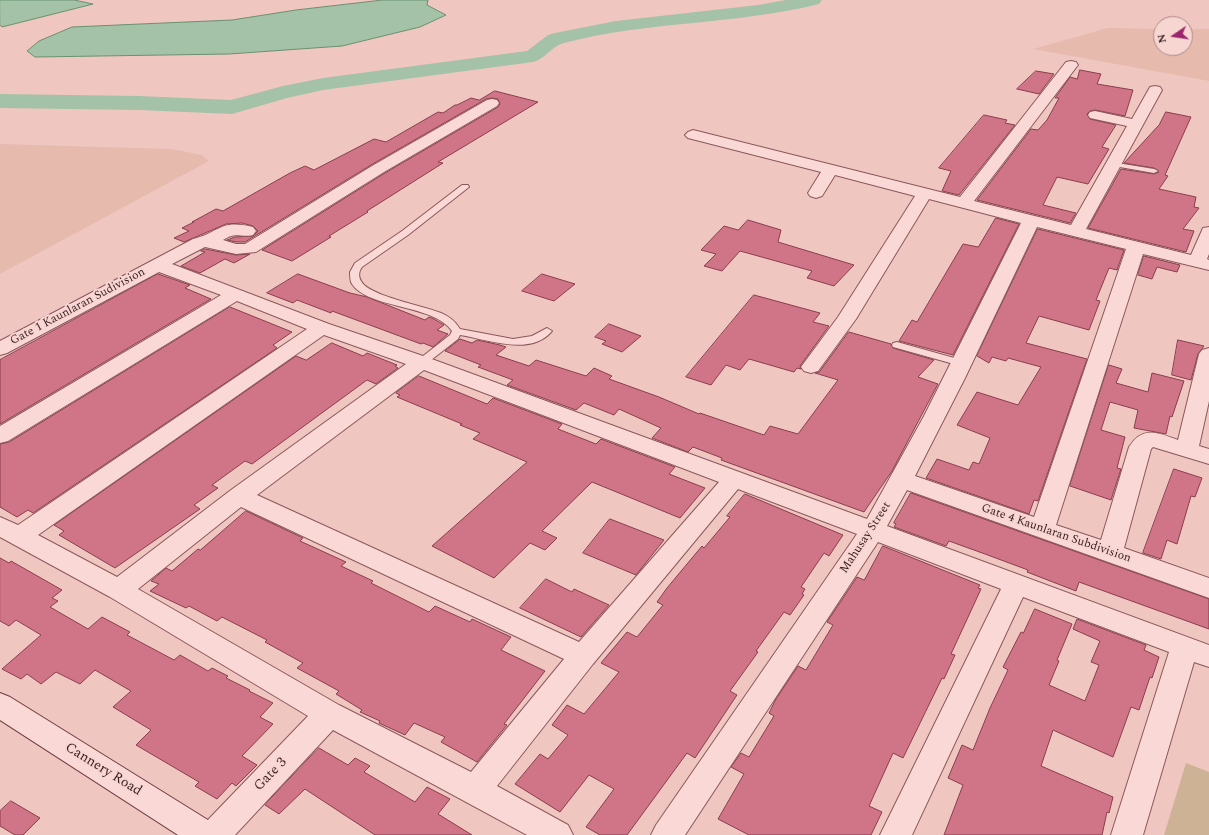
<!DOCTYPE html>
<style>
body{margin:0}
#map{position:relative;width:1209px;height:835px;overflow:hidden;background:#f0c6c1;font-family:Spectral,serif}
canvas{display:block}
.north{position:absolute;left:1153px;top:16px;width:40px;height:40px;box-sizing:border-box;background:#f7d5d1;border:1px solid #ab8b8a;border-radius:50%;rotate:257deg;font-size:11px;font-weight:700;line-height:16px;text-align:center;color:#391d20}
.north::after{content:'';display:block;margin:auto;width:14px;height:18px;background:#9c256e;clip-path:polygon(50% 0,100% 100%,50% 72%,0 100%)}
</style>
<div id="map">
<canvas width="1209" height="835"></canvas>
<div class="north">N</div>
</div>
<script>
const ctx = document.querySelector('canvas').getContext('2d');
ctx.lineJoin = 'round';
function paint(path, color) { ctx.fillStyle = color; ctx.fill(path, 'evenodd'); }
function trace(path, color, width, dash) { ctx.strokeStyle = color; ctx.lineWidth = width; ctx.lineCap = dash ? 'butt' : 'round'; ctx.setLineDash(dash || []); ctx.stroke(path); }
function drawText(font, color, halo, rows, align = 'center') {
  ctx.font = font + ' Spectral,serif'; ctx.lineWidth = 4; ctx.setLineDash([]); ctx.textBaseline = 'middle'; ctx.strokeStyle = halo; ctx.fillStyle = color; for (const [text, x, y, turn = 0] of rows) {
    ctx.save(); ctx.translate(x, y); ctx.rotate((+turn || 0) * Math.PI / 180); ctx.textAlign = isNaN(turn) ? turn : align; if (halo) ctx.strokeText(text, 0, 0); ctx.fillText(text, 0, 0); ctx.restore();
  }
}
paint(new Path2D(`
 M1108,28L1161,29V48H1185V29H1209V81L1033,49Z
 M0,144L172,149L202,155L209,161L0,274Z`), '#e6bbae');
paint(new Path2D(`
 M1186,763L1209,772V835H1164Z`), '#ceb295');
const water = new Path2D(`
 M0,0H74L93,4L2,27L0,25Z
 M383,0H428L427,5L446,15L420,27L342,46L229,54L35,57L27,51L39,41L72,27L232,20L296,10Z`);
paint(water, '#a4c2a7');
trace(water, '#6b9070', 1);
paint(new Path2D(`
 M786,0H822L819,4C735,25 647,21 564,43C552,46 545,59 533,62L323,90L287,98L232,114L139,110L0,108V94L139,96L231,100L283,86L323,78L527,51L548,35L555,33L616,21L758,5Z`), '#a4c2a7');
const building = new Path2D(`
 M1080,70L1101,74L1097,84L1133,90L1125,116L1095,110L1090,111L1087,114L1090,119L1116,125L1102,147L1109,149L1088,184L1057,177L1043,205L1076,213L1070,223L977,200L1031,129L1038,130L1047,120L1059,98H1055L1070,77L1077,79Z
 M1036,71L1054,74L1039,94L1017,89Z
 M495,91L538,102L438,162L443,163L367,211L368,212L329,236L331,237L292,261L262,250L385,173L498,107L500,104L498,99L492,98L486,99L371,165L245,242H236L227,240L235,237L253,236L258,231L253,226L242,223L226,224L184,242L174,238L189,231L182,228L194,222H192L216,209L223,211L290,173L305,166L314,170L374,139L386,142L438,112L443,113L455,105H457L471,98L479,100Z
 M1166,112L1191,117L1165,175L1168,176L1159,189L1196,197L1194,207L1199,208L1183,229L1194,231L1186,252L1088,228L1121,169L1154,174L1159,172L1154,168L1124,163L1159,125Z
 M984,115L1007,120L1005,123L1015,125L959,195L942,191L951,171L939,168Z
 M996,218L1019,224L953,355L899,341L912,320L917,322L963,244L978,247Z
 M748,220L781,230L778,242L854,265L834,286L807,278L812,271L740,251L722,271L704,266L716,254L701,250L724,226L738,230Z
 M1038,229L1124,250L1117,270L1109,268L1096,300L1100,301L1089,330L1039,316L1026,343L1087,359L1038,501L1034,500L1029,514L926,478L937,459L969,470L973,462L979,464L990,438L957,425L977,392L1018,405L1041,367L1008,358L1006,361L992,357L989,363L977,356Z
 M205,249L236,255L250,254L234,263L225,259L200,273L181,266L205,252L201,251Z
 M1144,256L1180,265L1177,272L1157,267L1152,279L1138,275Z
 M158,274L190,285L185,288L211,299L0,424V360Z
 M298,274L350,293L367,297L425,320L429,317L434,319L444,325L437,330L448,334L433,347L423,343L421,344L332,311L331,313L297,300L293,303L267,293Z
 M542,274L575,284L554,301L522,291Z
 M754,295L820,313L813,322L829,326L800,366L801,369L797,368L794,372L749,359L740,370L726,365L711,385L686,377Z
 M230,307L292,332L273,345L277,348L33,513L28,510L17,517L0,507V444L9,442Z
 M609,324L641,336L622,352L602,344L606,341L595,337Z
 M849,332L891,344L893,348L934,360L918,377L938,384L892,471L864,512L721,460L722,458L693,447L688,452L652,438L661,428L619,409L614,415L584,403L576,410L507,385L513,380L478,367L481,365L445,351L460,339L472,343L477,340L500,345L506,347L496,355L529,366L536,360L586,376L594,368L612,376L609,379L659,397L699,414L700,413L764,435L770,426L798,434L838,380L815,373L819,372Z
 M1178,340L1204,346L1198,354L1191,380L1172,375Z
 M332,343L363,356L367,353L397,365L395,366L398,368L376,384L367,380L252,464L245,461L212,485L218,488L194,505L200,509L115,568L59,535L64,531L54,525L296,356L306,360Z
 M1109,365L1122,369L1116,383L1148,392L1152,373L1184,381L1172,417L1170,416L1166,434L1134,428L1138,410L1110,402L1101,430L1125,437L1117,468L1121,469L1111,500L1070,486Z
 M419,376L487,404L493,398L562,424L558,429L596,444L601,439L675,467L669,474L705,488L680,518L592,482L542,531L557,538L545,550L530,543L494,578L432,546L527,462L473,439L480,433L460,425L462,424L397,397L400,395L396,393Z
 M1174,469L1202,478L1195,497L1191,496L1177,544L1167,540L1161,559L1143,553Z
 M911,493L1209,599V629L1079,582L1076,591L1027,572L1028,570L985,554L949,541L946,546L894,527L896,524L894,523Z
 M745,494L843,535L829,556L824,553L801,587L805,589L802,594L804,595L790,615L784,612L756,651L758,652L730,691L737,695L695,758L687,753L627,835H600L586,827L614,789L589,775L560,812L515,784L540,754L548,759L568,735L552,725L567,705L584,714L619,672L601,663L627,632L637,637L663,605L657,602L667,588L702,546L704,548L730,517L727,516Z
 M246,511L303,538L300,541L346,562L341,566L373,581L371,583L429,612L435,606L470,622L472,619L511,637L501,650L545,671L504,724L507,725L477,762L441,742L445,737L414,723L405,735L379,723L380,721L360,712L362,710L336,694L339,691L297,668L303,663L265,642L267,640L222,617L217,621L189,606L186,608L150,591L159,584L151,581L166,568L172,571L198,549L200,550Z
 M610,519L664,540L636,575L583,553Z
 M883,546L980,585L978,588L981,589L951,654L955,655L944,679L942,678L903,758L893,753L869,806L882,812L871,835H749L718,819L744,774L731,767L741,753L749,757L774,716L769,713L776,699L798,666L806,670L833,625L827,622L857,577L864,580Z
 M0,558L9,563L11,561L62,590L52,598L58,601L50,607L88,629L102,617L130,632L127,635L174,660L180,655L208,671L212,668L228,676L226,678L250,690L249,691L273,703L260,717L273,724L242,756L257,765L236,786L232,783L217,799L195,786L199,782L136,745L151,730L113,707L131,691L95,670L80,684L56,672L41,684L27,674L21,679L2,669L41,635L16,620L9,626L0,621Z
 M546,579L572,592L574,589L609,605L581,637L520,608Z
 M1035,609L1072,624L1057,660L1059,661L1049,685L1085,701L1099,665L1091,662L1100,641L1073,629L1077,619L1146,645L1144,650L1159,657L1152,678L1150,677L1139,710L1131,707L1113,757L1053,730L1041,766L1113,797L1109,813L1107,812L1102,835H944L963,785L948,778L962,745L973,750L990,708L1008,670L1003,667L1021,632L1023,633Z
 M319,748L348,765L355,758L370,766L364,772L415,802L427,787L450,799L438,814L472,835H375L305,789L279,814L265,805Z
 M11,801L40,818L23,835H15L0,826V811Z`);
paint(building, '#d07587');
trace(building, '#8a3d4d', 1);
const lane = new Path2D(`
 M1111,162L1154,169L1158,171L1154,173L1114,166H1111Z
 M462,185H468L469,187L408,235L362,267C359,271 358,276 361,281C368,296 425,306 441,313C450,317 455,321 460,329L513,339L532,336L547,328L552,331C531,357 486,339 460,335L458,339L426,364L422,365L417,362L418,360L450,335L452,331C434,304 368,309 352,284C350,281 350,276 350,272L355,263L402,231Z
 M897,342L965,361L966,363L961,366L893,347L892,345L893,343Z`);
const street = new Path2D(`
 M1071,61L1076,62L1078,65L974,201L1071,225L1127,126L1090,118L1088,115L1090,112L1095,111L1132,119L1150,87L1155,86L1160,87L1162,90L1086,229L1191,255L1203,228L1209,227V254L1207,259L1209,260V270L1143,254L1056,525L1101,540L1129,447C1143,425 1158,433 1178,440L1199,354L1202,350L1209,348V401L1199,446L1209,449V464L1153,447L1151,449L1124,548L1209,578V598L907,490L887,526L1209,645V667L1194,662L1143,835H1111L1169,652L1023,597L912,835H880L1001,589L878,542L685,835H651L656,825L857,534L738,489L593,664L497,786L568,825L573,835H527L333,730L235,835H198L203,825L308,716L110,597L0,537V517L18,525L307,329L237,301L8,441L0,443V426L221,295L159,272L7,353L0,355V341L193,239C221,232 219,219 253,227L256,231L253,235C239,238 237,231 223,240L236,244H245L372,166L487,100L492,99L497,100L499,103L497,106L384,172L256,252L236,254L205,247L172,264L329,324L429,358L867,519L924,416L1021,223L929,199L856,319L818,371L811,373L804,371L801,367L838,317L915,196L835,175L822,196L816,198L810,196L808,193L821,172L688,138L685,135L688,132L693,130L960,197L1066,62ZM1037,227L1126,249L1034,517L915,476L965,378ZM324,335L406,364L231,490L117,577L38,535ZM424,370L719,482L579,642L257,495ZM241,507L564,659L471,772L339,705L138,589Z`);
const secondary = new Path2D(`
 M0,693L10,697L216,825L221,835H178L0,720Z`);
trace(lane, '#8a585c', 2);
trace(street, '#8a585c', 2);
trace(secondary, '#6c3b40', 2);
paint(lane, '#fad8d5');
paint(street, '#fad8d5');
paint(secondary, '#fad8d5');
drawText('12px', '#391d20', '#f7d5d1', [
 ["Gate 1 Kaunlaran Sudivision",78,307,-28],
 ["Gate 4 Kaunlaran Subdivision",1056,534,19],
 ["Mahusay Street",866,538,-57]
]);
drawText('14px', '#391d20', '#f7d5d1', [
 ["Cannery Road",103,770,32],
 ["Gate 3",271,775,-46]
]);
</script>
